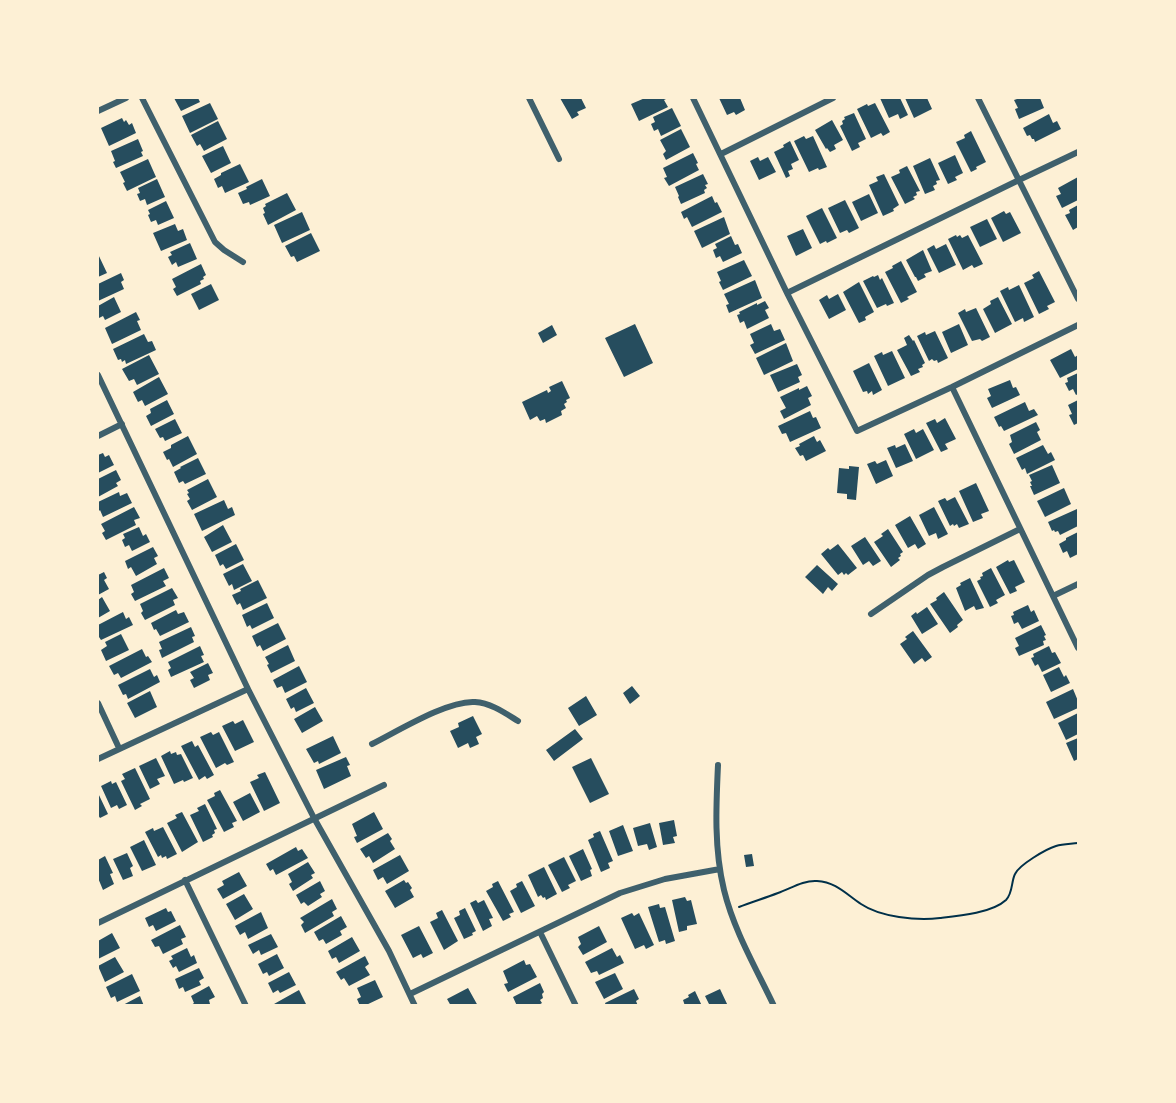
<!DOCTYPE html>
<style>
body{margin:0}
#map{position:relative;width:1176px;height:1103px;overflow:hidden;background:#fdf0d5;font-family:Jost,sans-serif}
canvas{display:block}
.frame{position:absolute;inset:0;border:99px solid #fdf0d5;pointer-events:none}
</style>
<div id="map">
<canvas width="1176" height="1103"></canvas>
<div class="frame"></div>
</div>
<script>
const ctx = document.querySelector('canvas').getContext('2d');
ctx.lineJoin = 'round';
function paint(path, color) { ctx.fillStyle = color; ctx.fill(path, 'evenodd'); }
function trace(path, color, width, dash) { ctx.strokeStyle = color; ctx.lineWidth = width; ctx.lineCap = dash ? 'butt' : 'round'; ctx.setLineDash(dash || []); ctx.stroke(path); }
paint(new Path2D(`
 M174,98H198L200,102L181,111Z
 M560,98H581L586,108L577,112L579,115L572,119Z
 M645,98H665L666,99L664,100L668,107L639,121L631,104Z
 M719,98H740L745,110L736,115L734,112L727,115Z
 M880,98H900L908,115L900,119L898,114L889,118Z
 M905,98H927L932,109L914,118Z
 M1020,98H1040L1044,108L1019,119L1015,109L1018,108L1014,100Z
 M210,103L218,119L190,133L182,116Z
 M875,103L890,132L883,136L881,133L871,138L857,109L867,104L868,106Z
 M672,108L681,126L661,136L658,129L654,131L651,124L655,122L653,117Z
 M854,113L866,139L858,143L860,147L852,151L840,126L843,124L842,121L845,119L844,117Z
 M1049,114L1053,123L1057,121L1061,129L1035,142L1034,139H1032L1030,135L1027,136L1023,128Z
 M122,118L124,122L126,120L129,125L132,123L136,133L109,146L101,128Z
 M832,120L843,140L834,145L836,149L830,152L827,148L826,149L815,130Z
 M218,121L227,139L204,151L200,144L197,146L191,135Z
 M681,129L690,147L666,160L663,154L666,151L660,140Z
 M971,131L986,162L976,167L977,169L971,172L956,142L965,138L964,135Z
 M804,136L806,139L813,136L827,167L819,170L818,168L809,172L794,141Z
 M138,139L143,151L141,152L143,156L116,168L113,162L115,161L111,151Z
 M790,141L799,160L791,164L793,169L788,171L790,176L786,178L774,152L784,147L783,145Z
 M223,146L231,163L211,173L202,156Z
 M693,153L698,163L696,164L699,170L669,186L664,178L667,177L663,168Z
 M955,155L963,173L955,177L957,180L948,184L938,163Z
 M758,157L760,161L768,157L776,172L759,180L750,161Z
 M930,158L940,180L936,181L937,184L933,186L935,190L925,194L913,166Z
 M148,159L156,177L127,191L123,183L125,182L120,172Z
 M240,164L249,182L225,193L222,186L218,188L214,179L221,175V173Z
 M907,166L920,191L916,192L917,195L913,197L915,199L905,204L891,177L900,173L899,170Z
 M703,174L708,184L705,185L707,188L704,190L705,193L681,204L678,197L679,196L675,187Z
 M884,174L899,205L893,209L894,211L883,216L869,185L878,181L876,177Z
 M1078,177V200L1062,208L1056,196L1061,194L1058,188Z
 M157,179L165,197L147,205L145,199L140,201L137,194L140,193L138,188Z
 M262,179L270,196L250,205L249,202L243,204L238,193L247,189L246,187Z
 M287,193L296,210L268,225L263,214L265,213L263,208L266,206L265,204Z
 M869,194L878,213L861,221L852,202Z
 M712,196L715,203L717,202L722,212L692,227L687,217L684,219L681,212Z
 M845,200L859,228L849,233L847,230L840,233L828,208Z
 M166,201L174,218L158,225L156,220L151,222L148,215L150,214L148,210Z
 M1078,205V227L1073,230L1065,215L1070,213L1069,210Z
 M822,208L837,238L827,243L826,241L820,244L806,216Z
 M1004,211L1006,214L1010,212L1021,233L1003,242L991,218Z
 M302,212L310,230L282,243L274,225Z
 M724,217L730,234L702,248L694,231Z
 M987,219L997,239L980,247L970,227Z
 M175,224L178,231L183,229L187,240L161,251L153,233Z
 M803,229L812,248L796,256L787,236Z
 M311,233L320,251L297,262L294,256L291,257L285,246Z
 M956,235L957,237L960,235L962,238L968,235L983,264L974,268L972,265L963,270L948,239Z
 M731,236L735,245L738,244L742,253L723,262L720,256L716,258L713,250L717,248L715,244Z
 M190,243L197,259L178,267L176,262L172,265L168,257L172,255L170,252Z
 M946,244L956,265L939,273L927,249L934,245L936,249Z
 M923,250L932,271L924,274L926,277L918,281L916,277H915L906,260Z
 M98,254L107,273L98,277Z
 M744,260L752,276L723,290L719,282L721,281L717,272Z
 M901,261L917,292L907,297L909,299L901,303L885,272L893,268L892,266Z
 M201,264L206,275L203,277L204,279L200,281L201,284L177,296L173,289L176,287L172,279Z
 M1039,271L1055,302L1047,306L1049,309L1039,314L1024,283L1034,278L1032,275Z
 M121,273L124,280L121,282L124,289L98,301V284Z
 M878,275L880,280L882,278L894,303L887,306L886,304L877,308L863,281L873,276L874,277Z
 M755,280L762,298L729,313L726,305L729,304L724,294Z
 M859,282L874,312L865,317L866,320L859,323L843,292Z
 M211,284L219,300L199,310L191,294Z
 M1019,285L1034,317L1024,322L1023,318L1015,322L1000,291L1008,287L1009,290Z
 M838,294L846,310L829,319L819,300L827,295L829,299Z
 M114,297L121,312L105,320L103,316L99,318L98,316V306Z
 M998,297L1012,324L995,333L983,309L991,304L990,301Z
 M765,301L769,308L765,310L769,318L747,329L744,321L740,323L737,315L740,314L739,312L757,303V305Z
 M976,308L990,337L982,341L980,339L972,341L958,313L965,309L966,312Z
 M136,312L140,320L137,321L141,330L112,344L105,328Z
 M635,324L653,363L624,377L605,338Z
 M771,324L774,331L780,329L785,340L755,354L750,345L754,343L750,334Z
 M959,324L968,345L951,353L942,332Z
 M552,325L557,335L543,343L538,333Z
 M935,331L948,358L938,363L937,360L934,361L932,359L929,361L917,336L925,332L926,335Z
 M144,334L148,342L152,341L156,350L126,364L125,360L122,362L121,359L118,360L113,349Z
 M909,335L913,341L914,340L925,363L922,365L923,367L918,369L920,372L911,376L897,350L907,345L904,338Z
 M786,343L793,361L764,375L756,358Z
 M1071,349L1075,357L1078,355V369L1060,378L1050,360Z
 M892,351L905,378L888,386L874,356L882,352L883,355Z
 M149,355L159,374L137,385L134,379L129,381L122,369Z
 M869,363L882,390L873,395L872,391L868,394L867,391L863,392L853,371Z
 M797,364L802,375L798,377L800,382L778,392L770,375Z
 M1078,373V394L1076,395L1073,389L1069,391L1065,383L1068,382L1067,378Z
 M159,377L168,394L145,406L142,400L138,402L133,392Z
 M1010,380L1013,388L1016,387L1020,395L992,408L987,398L991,396L988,389Z
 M562,381L570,398L566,400L567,402L564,404L566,408L561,411L562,415L546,423L545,419L540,421L537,416L530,420L522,402L547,390L548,393L551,391L549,387Z
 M807,386L812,396L808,398L811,405L784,419L780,411L786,408L780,397L799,388V390Z
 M167,400L174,414L151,426L146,416L151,413L150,409Z
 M1078,400V423L1074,425L1069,415L1072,414L1068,405Z
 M1025,402L1029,411L1034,409L1038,415L1004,431L1001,426L999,427L994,417Z
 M810,411L813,418L816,417L821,428L790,442L786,433L782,434L778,426Z
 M945,418L956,439L945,444L948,449L941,452L926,423L935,419L937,423Z
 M175,419L182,433L165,441L163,437L160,438L155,429Z
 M1036,422L1040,430L1037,432L1041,440L1014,454L1009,444L1012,442L1010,435Z
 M914,429L916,433L923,429L934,450L916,459L904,434Z
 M188,436L197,454L173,467L169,459L167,460L163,452L171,448V445Z
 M814,436L817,442L820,440L826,451L806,461L803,455L800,456L795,448L800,446L799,444Z
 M905,444L913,461L896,468L887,448L895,445L896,448Z
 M1043,445L1048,454L1051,452L1055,460L1027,474L1025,468L1022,470L1016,458Z
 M103,453L105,457L109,455L114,465L98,473V455Z
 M198,458L206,474L185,484L183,481L179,483L174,472L181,468L180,467Z
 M886,460L893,476L876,484L867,464L875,461L877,464Z
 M1052,465L1060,483L1034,495L1030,486H1032L1030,482L1032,481L1029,475Z
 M849,466L859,467L856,500L847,499V494L837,493L839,468L849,469Z
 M116,470L121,480L116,483L118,486L98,497V479Z
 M208,479L217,497L192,510L187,501L190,499L187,494L189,493L187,490Z
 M976,483L989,511L981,514L983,518L973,522L959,491Z
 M1064,488L1071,504L1045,517L1037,501Z
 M119,492L120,496L127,493L132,503L103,517L100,510L98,512V502Z
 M955,497L969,524L959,528L957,524L954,526L953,524L950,526L938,501L945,498L947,501Z
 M224,500L228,509L232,507L235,515L202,531L194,514Z
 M134,507L140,518L134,520L136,525L106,540L102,533L105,531L101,524Z
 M934,507L948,534L938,539L936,533L929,536L919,515Z
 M1077,509L1078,512V526L1060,535L1058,531L1055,532L1054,530L1052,531L1048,522Z
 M910,516L926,544L918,549L915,544L908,548L895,525Z
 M223,525L232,542L212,552L204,537Z
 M139,527L143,536L146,534L150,542L132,551L129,545L125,547L122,540L125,538L123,534Z
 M888,529L903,552L900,554L901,556L898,558L900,560L891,567L874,542L883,536L881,534Z
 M1078,532V554L1070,558L1067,551L1063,553L1059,544L1066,540V538Z
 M865,537L881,561L873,566L869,561L863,565L851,546Z
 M236,544L244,560L226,569L223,564L220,566L215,555Z
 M838,544L857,568L848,575L846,573L844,575L842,572L838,575L821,554L828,548L830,550Z
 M153,547L158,556L154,558L157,564L136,576L131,567L128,569L125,561Z
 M1008,560L1009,562L1014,560L1025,582L1015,587L1017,591L1010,594L996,567Z
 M243,564L252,581L234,590L232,584L229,586L223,574Z
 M817,565L838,584L832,591L828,587L823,594L805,577Z
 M164,568L169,578L163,581L166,586L135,601L131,594L134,592L131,585Z
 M991,568L1005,595L996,600L998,603L990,607L977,581L981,579L980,577L983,576L982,573Z
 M104,572L107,578L104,580L109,589L98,595V575Z
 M970,578L984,608L976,610L974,606L965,611L956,588L961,585L960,583Z
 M258,580L267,598L243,610L240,603L237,605L232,595L241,591L240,589Z
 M172,588L178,598L173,600L175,605L145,620L141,613L143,611L140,604Z
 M944,592L963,620L957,625L958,627L950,633L930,604L937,600L936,598Z
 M102,597L110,611L98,618V600Z
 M267,603L274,618L252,629L250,625L247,627L242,615Z
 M1028,605L1031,612L1034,610L1039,621L1022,629L1018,622L1014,624L1011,616L1014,615L1013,612Z
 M927,607L938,624L922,634L911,616L916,612L917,614Z
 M176,610L178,614L184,612L189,622L160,636L156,629L154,630L151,623Z
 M123,612L126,619L129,617L133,625L101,640L99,637H98V625Z
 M278,623L286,639L263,651L260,645L257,647L252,636Z
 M1041,625L1046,635L1044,636L1046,640L1043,641L1044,645L1019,656L1015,648L1019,646L1015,638Z
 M191,627L195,636L192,637L194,642L162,658L159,650L162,649L159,642Z
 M913,631L932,657L925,662L922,658L914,664L900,644L907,639L905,637Z
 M121,634L129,650L106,661L101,650L107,646L105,642Z
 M288,645L295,661L271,673L267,665L269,664L265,657Z
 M200,646L204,655L201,656L204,662L171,677L168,670L171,668L168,662Z
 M1049,646L1052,653L1055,652L1061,663L1042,672L1038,664L1035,666L1031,658L1034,657L1033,654Z
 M142,649L146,657L148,656L152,662L121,678L118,673L114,675L109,666Z
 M208,663L213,673L208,675L210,680L194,688L190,680L194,678L190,672Z
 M299,666L307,682L285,693L282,686L277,688L273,680Z
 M1059,667L1064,677L1066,675L1070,683L1051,692L1043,675Z
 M150,669L154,677L157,675L160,682L128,699L126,694L123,695L118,685Z
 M632,686L640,696L630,704L623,693Z
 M306,688L314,703L296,712L294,707L291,709L286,699Z
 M1073,689L1078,701L1077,702L1078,708L1054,719L1046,702Z
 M150,691L157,707L135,718L127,703Z
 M586,696L597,715L579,726L568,708Z
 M315,707L323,721L302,733L294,719Z
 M1078,713V734L1066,740L1058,723Z
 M473,716L482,734L476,737L479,744L470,748L468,743L458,748L450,731L459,727L458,723Z
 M243,720L254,742L235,751L222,726L233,721L235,724Z
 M575,729L583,739L554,761L546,750Z
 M211,732L213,735L219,732L234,762L227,765L225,763L216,768L200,737Z
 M333,736L341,753L319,764L318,761L314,763L306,749Z
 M1078,738V759L1074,761L1066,743Z
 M192,741L195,747L198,745L214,775L207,779L205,776L199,780L181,746Z
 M170,751L171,754L176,752L177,755L181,754L193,778L184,782L183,780L174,784L161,756Z
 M346,757L350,765L347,766L351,776L324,789L316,770Z
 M156,758L165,776L157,779L160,784L150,789L139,766Z
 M591,758L609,794L590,803L572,767Z
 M135,768L150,799L140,804L142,806L135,810L121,781L125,779L122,774Z
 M265,772L280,803L264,811L250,782L259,778L257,775Z
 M111,781L112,784L116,782L127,805L119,809L117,805L111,808L101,786Z
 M220,790L237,821L232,823L234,827L224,832L207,800L215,796L214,793Z
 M98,793L108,814L100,818L98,815Z
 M250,793L260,812L243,821L233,802Z
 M205,804L217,829L214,830L215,833L212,835L213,837L203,842L190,815L199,811L197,808Z
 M182,812L198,842L182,852L167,823L177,818L175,815Z
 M374,812L383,829L357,843L354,837L357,836L352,824Z
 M674,820L677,836L673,837L675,843L663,845L659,823Z
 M650,823L657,847L649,850L647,844L638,846L633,828Z
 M623,825L633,851L618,856L609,831Z
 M163,827L177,854L167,859L166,856L162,858L161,855L158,857L145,832L153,828L154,831Z
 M600,831L613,861L608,863L610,868L601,872L588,840L594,837L593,834Z
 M388,833L392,839L390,841L395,849L373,863L369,856L366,858L360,849Z
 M144,840L156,865L142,871L130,847Z
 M296,847L298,851L302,849L308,858L276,875L273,869L270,871L266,864Z
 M583,849L592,869L590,870L592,876L581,881L569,856Z
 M127,853L133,866L130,868L133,876L123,880L113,859Z
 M752,854L754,866L746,867L744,855Z
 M400,855L409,871L387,884L383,877L378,880L373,870Z
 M105,856L113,873L110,874L114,884L103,890L98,878V860Z
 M564,857L576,881L568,885L570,888L562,892L548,865Z
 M308,862L315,873L311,875L313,878L293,891L289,884L292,882L288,874Z
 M544,867L557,894L546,900L545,897L543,898L541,895L538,897L528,875Z
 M239,872L247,886L223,899L217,889L224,885L222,881Z
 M404,880L406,883L408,882L412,888L410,890L414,897L395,908L385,891Z
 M320,881L325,891L320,894L322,897L308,906L304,902L301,904L296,895Z
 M498,881L514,912L509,914L511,917L503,921L486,891L493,887L492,884Z
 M522,881L535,906L521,913L510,891L517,887L516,884Z
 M244,894L253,909L235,920L226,904Z
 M685,897L687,901L691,900L697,924L687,926V930L679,932L672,900Z
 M332,899L337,909L332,912L334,916L305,933L301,925L304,922L300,918Z
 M476,900L478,903L484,900L493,918L489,919L492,926L483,931L470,903Z
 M659,904L660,908L665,907L675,941L666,944L665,940L659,942L648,907Z
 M166,908L168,912L171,911L176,921L156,931L153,925L149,927L145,918Z
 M465,908L476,931L472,933L473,935L464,939L454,918L460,915L459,911Z
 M442,910L458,941L444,950L430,922L438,918L436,913Z
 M261,912L268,928L248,939L245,932L240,935L235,926Z
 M632,913L634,916L639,913L654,945L646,949L644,945L635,949L621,918Z
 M341,916L347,927L340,931L342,935L326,944L323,939L319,941L314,932Z
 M180,925L186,937L181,939L183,944L163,954L159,946L155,947L151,940Z
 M419,926L433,953L423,958L421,954L413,958L401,935Z
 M599,926L607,942L583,955L578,947L581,944L578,937Z
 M112,933L120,948L98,959V941Z
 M271,934L278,947L261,955L259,950L253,954L248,945Z
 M352,937L360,951L339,963L336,957L332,959L328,951Z
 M187,948L191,957L194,955L197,963L179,972L176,966L173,968L169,961L173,959L171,956Z
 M612,948L617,957L620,955L624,963L599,975L597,971L591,973L585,962Z
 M277,954L284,968L269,976L267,972L263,974L258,964Z
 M365,956L369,964L365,967L370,975L349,986L344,978L341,980L336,972Z
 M115,957L124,972L105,982L98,966Z
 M524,960L526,965L530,964L537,977L508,992L504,984L508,983L503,971Z
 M199,968L204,978L199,981L201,985L185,992L183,987L179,989L175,979Z
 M289,972L296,985L280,993L278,990L273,993L268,983Z
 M615,973L623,989L604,999L595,982Z
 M132,974L140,991L117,1002L115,996L111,998L106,987Z
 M375,980L383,997L364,1006H360L357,999L361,997L357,988Z
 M540,983L544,992L542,994L543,998L540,1000L542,1003L537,1006H517L513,997Z
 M209,986L215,997L209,1000L210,1004L207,1006H190L194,1003L191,996Z
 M468,988L478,1006H451L447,999Z
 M634,989L639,999L636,1001L638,1006H606L605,1003Z
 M720,989L728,1006H710L705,996Z
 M299,990L307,1006H274V1004Z
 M695,991L702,1006H685L683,1000L689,997L688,995Z
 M140,996L144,1006H121Z`), '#264d5e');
trace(new Path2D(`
 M739,907C752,902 765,898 778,893C790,889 803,880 817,881C836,882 846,894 861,904C880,917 917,921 940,918C959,916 992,913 1006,900C1013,893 1011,882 1015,874C1019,865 1046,849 1056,846C1063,844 1071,844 1078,843`), '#003049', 2);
trace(new Path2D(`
 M142,98L215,242L224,250L243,262
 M529,98L559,159
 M693,98L787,293L857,431L952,387L1078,325
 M978,98L1078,299
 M98,111L126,98
 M721,154L833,98
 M787,293L1019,180L1078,152
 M98,375L248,689L314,818L389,951L415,1006
 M952,387L1078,648
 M98,436L122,424
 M1053,596L1078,584
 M871,614L928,575L943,567L1020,529
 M98,703L119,748
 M372,744C398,731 448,700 475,702C491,703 505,713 518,721
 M98,759L248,689
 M718,765C716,807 714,849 724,890C734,931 756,968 774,1006
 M185,880L246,1006
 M98,923L384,785
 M540,932L576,1006
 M410,994L620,893L665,879L720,869`), '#3f606c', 6);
</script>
